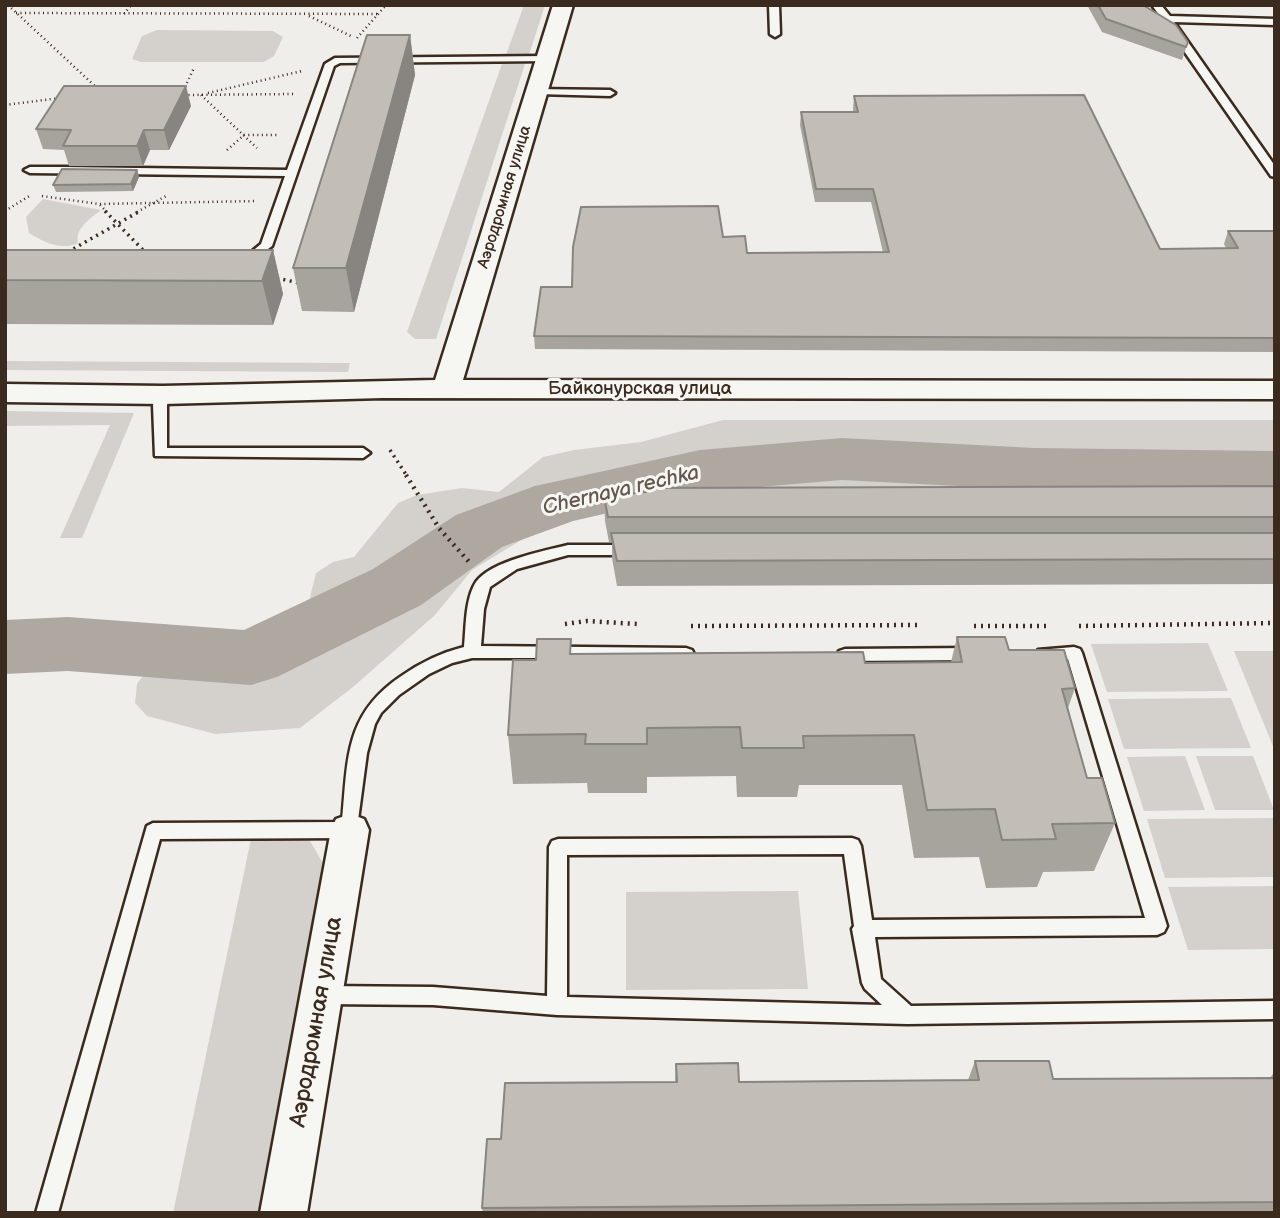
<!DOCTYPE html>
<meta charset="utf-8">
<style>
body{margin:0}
#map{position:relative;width:1280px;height:1218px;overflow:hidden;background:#efeeea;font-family:"Balsamiq Sans",sans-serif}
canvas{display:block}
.frame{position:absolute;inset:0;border:7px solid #3b2a1e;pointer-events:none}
</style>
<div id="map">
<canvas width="1280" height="1218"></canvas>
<div class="frame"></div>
</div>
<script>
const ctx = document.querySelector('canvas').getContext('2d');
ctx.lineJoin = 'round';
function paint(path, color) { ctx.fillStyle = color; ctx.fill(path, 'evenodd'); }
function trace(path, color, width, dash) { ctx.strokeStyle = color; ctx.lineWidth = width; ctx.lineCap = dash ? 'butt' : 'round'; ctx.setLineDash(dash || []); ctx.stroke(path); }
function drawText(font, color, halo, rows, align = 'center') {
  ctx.font = font + ' "Balsamiq Sans",sans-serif'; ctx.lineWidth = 6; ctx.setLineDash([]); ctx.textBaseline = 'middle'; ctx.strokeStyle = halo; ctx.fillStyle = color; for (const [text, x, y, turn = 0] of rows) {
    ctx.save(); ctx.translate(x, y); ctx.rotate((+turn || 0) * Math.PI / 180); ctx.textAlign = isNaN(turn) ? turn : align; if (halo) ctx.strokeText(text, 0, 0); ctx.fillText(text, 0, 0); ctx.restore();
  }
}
paint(new Path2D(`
 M524,5H545L529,55H506Z
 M157,30L273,31L283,37L274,56L264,62H141L132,59L142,36Z
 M502,64H525L436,339H415L407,332Z
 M43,199L101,210C90,219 75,228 78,243C62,251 43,242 29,233L26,217Z
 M5,361L350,363L348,372L5,370Z
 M5,411L134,413L82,538H60L110,425L5,426Z
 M723,420H1275V503L834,500L598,511L538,530L472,570L435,615L353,687L300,728L215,734L147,716L135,703L137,684L162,650L189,641L256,647L307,609L316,573L333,562L354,557L398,503L417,495L462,488L499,492L543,457L574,450L641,442Z
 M1208,643L1228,691L1107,692L1091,644Z
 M1234,651H1275V751Z
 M1231,698L1251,748L1124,749L1108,699Z
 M1185,756L1205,810L1144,811L1127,757Z
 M1196,756H1253L1274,810H1215Z
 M1275,818V877L1165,878L1147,819Z
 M307,836L327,870L262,1213H173L251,839Z
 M1275,886V949L1188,950L1168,887Z
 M798,891L808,989L626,990V892Z`), '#d4d1cc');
paint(new Path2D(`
 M842,438L1035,448L1275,451V493L1035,490L842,480L700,492L573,521L502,547L421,605L277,677L251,685L68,671L5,674V620L68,617L244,630L373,569L456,515L535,486L700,450Z`), '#afa8a1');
const service = new Path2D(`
 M769,5H779L780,34L775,37L770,34Z
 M1152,5H1161L1170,16L1275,19V25L1174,22L1275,166V177L1271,176Z
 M547,56L552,59L550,61L340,63L334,66L272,246L245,266L239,262L261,244L285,176L30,173L24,170L30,167H63L287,170L325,64L335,58Z
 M533,89L610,90L615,93L610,96L537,94L532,91Z
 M163,391L170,395L167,405V448H363L370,453L363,458L155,456L153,405L158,392Z
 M568,545H631L639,550L631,555H568L517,569L490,587L484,609L481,646L686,648L692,650L694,654L692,658H472L452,663L429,674L399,695L381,713L375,724L367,753L356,835L350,838L160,839L58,1213H36L147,826L153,823L342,822C348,761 344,715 400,677C420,663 440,653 464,647C466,628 465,599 476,582C491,561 544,551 568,545Z
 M1074,647L1080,649L1082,653L1167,926L1164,932L1157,935L875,937L881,979L911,1006L1275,1001V1019L907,1024L557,1015L433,1005L323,1004L316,1002L313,995L316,988L323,986L433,987L547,996L549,847L552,841L558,839L852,838L858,840L861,846L872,920L1145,918L1068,659L1038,658L1036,654L1038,650ZM844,854L854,926L852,929L862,983L865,989L882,1005L567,997V855Z
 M973,648L979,650L981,654L979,658L973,660L845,661L839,659L837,655L839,651L845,649Z`);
const minor = new Path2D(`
 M553,5H573L463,380L1275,381V399L383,398L163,404L5,402V384L163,386L435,380Z
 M350,814L364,819L369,830L307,1213H260L331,830L336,819Z`);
trace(service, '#3b2a1e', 5);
trace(minor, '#3b2a1e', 5);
trace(new Path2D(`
 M8,5L97,88
 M16,13L379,14
 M124,14L131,5
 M309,16L351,36
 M357,38L386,5
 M183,91L194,68
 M208,93L302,71
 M184,95L294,94
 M201,95L257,148
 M5,105L60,98
 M227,150L244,135H279
 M42,196L99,204L256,201
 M100,205L107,212
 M5,211L31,195
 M137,212L166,196`), '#3b2a1e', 2.5, [1, 3.5]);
trace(new Path2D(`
 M105,211L147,254
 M70,254L73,249L140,211
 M277,278L299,283
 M390,450L407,476`), '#3b2a1e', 3.5, [2, 4.5]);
trace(new Path2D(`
 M406,475L439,528L470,563
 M565,624L587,621L637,624
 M691,626L920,625
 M974,626H1049
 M1079,626L1275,623`), '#3b2a1e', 4.5, [2, 5]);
paint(service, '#f6f6f2');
paint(minor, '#f6f6f2');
paint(new Path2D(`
 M1087,5H1143L1188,42L1182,60L1102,32Z
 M410,35L415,75L354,312L302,311L293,268Z
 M854,96L1160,249L1226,248L1224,244L1228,231H1275V352L535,349L534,336L572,287L723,237L747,253L883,252L871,202H815L800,125L801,112H853V109Z
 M191,106L169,150H150L143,166H69L64,150L43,149L36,129Z
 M137,170L139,177L133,191L56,192L53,185Z
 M5,250H273L283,294L273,325L5,324Z
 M1275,486V584L617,586L612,558V542H609L605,521L604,496Z
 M957,637L1009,650L1075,688L1068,708L1087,778L1115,823L1094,871L1043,872L1037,887L986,888L979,857L914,858L902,785H799L797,797H737L736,776L647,777V793H588L587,783L513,784L508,735L536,660L571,654L865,663L951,662Z
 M975,1061L1053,1079L1270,1078L1275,1071V1213H483L482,1208L501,1139L675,1082L676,1064L739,1082L968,1080Z`), '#a7a39d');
paint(new Path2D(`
 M410,35L415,75L354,312L346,268Z
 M186,86L191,106L169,150L164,130Z
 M144,130L150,150L143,166L137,146Z
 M137,170L139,177L133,191L131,184Z
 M273,250L283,294L273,325L262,281Z`), '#888480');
const building = new Path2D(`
 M1098,5H1143L1176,25L1188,42L1186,47L1106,19Z
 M367,35H410L346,268H293Z
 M64,86H186L164,130H144L137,146H63L71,130L36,129Z
 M1084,95L1160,249L1238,248L1228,231H1275V338L534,336L541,287H572L573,247L581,207L718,206L723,237L745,236L747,253L889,252L873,189H816L801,112H858L854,96Z
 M62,169L137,170L131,184L53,185Z
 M5,250H273L262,281L5,280Z
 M1275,486V517H608L604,496L646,492V488Z
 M611,533H1275V559L617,561Z
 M957,637H1005L1009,650H1064L1075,688L1062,689L1087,778H1102L1115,823L1052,824L1056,839L1002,840L995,809L927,810L914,735L803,736L804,748H742L740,727L647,728V744H585L586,734L508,735L513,660H536L537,639H571L570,654L863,652L865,663L962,662Z
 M975,1061H1049L1053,1079L1275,1078V1202L482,1208L487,1139H501L505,1083L677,1082L676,1064L738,1063L739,1082L979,1080Z`);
paint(building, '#c2bdb7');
trace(building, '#888480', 2);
drawText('16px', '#3b2a1e', '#f6f6f2', [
 ["Аэродромная улица",505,197,-73]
]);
drawText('19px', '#3b2a1e', '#f6f6f2', [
 ["Байконурская улица",640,389]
]);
drawText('italic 21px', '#64564c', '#f6f6f2', [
 ["Chernaya rechka",621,491,-13]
]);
drawText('23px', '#3b2a1e', '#f6f6f2', [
 ["Аэродромная улица",317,1022,-80]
]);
</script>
